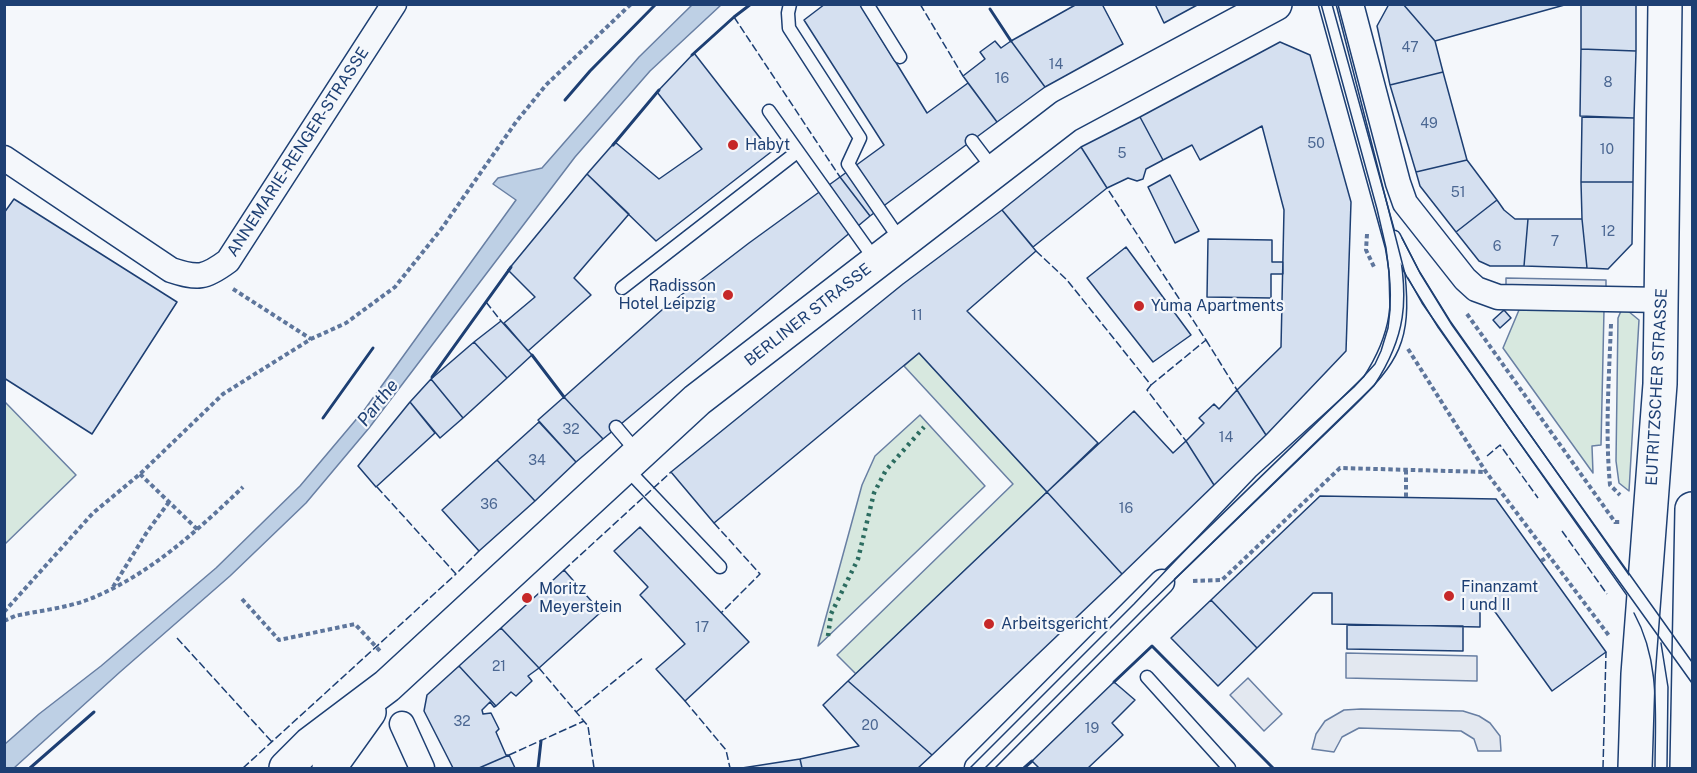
<!DOCTYPE html>
<style>
body{margin:0}
#map{position:relative;width:1697px;height:773px;overflow:hidden;background:#f4f7fb;font-family:"Public Sans",sans-serif}
canvas{display:block}
.frame{position:absolute;inset:0;border:6px solid #1d3f73;pointer-events:none}
</style>
<div id="map">
<canvas width="1697" height="773"></canvas>
<div class="frame"></div>
</div>
<script>
const ctx = document.querySelector('canvas').getContext('2d');
ctx.lineJoin = 'round';
function paint(path, color) { ctx.fillStyle = color; ctx.fill(path, 'evenodd'); }
function trace(path, color, width, dash) { ctx.strokeStyle = color; ctx.lineWidth = width; ctx.lineCap = dash ? 'butt' : 'round'; ctx.setLineDash(dash || []); ctx.stroke(path); }
function drawText(font, color, halo, rows, align = 'center') {
  ctx.font = font + ' "Public Sans",sans-serif'; ctx.lineWidth = 4.5; ctx.setLineDash([]); ctx.textBaseline = 'middle'; ctx.strokeStyle = halo; ctx.fillStyle = color; for (const [text, x, y, turn = 0] of rows) {
    ctx.save(); ctx.translate(x, y); ctx.rotate((+turn || 0) * Math.PI / 180); ctx.textAlign = isNaN(turn) ? turn : align; if (halo) ctx.strokeText(text, 0, 0); ctx.fillText(text, 0, 0); ctx.restore();
  }
}
const green = new Path2D(`
 M1519,310H1604L1601,445L1592,446L1593,473L1503,348Z
 M1621,311H1628L1639,320L1629,491L1619,483L1616,461L1618,318Z
 M919,353L1047,492L856,674L837,655L1013,484L904,366Z
 M5,402L76,475L5,544Z
 M920,415L985,486L818,646L862,485L875,456Z`);
paint(green, '#d7e8df');
trace(green, '#687fa3', 1.5);
const parking = new Path2D(`
 M1506,278L1606,280V288L1506,286Z
 M1346,653L1477,656V681L1346,678Z
 M1248,678L1282,714L1264,731L1230,695Z
 M1361,709L1463,711L1479,716L1490,723L1500,736L1501,751H1478L1474,739L1461,731L1359,728L1342,737L1334,752L1312,749L1316,734L1325,721L1344,710Z`);
paint(parking, '#e3e8f0');
trace(parking, '#687fa3', 1.5);
const water = new Path2D(`
 M693,4L721,5L650,71L575,157L369,428L306,503L230,576L120,672L14,768H5V744L39,714L101,666L216,568L300,486L365,409L516,200L493,184L498,178L542,168L639,57Z`);
paint(water, '#bed0e5');
trace(water, '#687fa3', 1.5);
const building = new Path2D(`
 M825,4H860L927,113L968,83L997,122L870,216L840,177L884,145L804,20Z
 M1077,4H1102L1123,44L1045,87L1011,41Z
 M1155,4H1199L1164,23Z
 M1389,4H1403L1435,41L1443,72L1390,85L1377,26Z
 M1403,4H1568L1435,41Z
 M1581,4H1636V51L1581,49Z
 M995,41L1001,48L1011,41L1045,87L997,122L963,76L985,59L980,52Z
 M1280,42L1310,55L1351,202L1346,351L1266,435L1237,390L1281,347L1284,210L1262,126L1200,160L1192,145L1163,160L1140,117Z
 M1581,49L1636,51L1634,118L1580,116Z
 M694,53L771,152L656,241L587,174L615,142L659,179L702,149L657,92Z
 M1443,72L1467,160L1416,172L1390,85Z
 M1140,117L1163,160L1146,169L1143,179L1137,181L1128,178L1107,188L1081,147Z
 M1582,117L1634,118L1633,182H1581Z
 M1081,147L1107,188L1033,247L1002,210Z
 M1467,160L1497,200L1456,232L1420,186L1416,172Z
 M587,174L629,214L574,278L591,295L528,351L504,323L535,297L508,270Z
 M1170,175L1199,231L1175,243L1148,187Z
 M840,177L870,216L603,439L564,397L663,309L749,243Z
 M1581,182H1633L1632,244L1608,269L1587,268L1582,219Z
 M14,199L177,302L92,434L4,378V213Z
 M1497,200L1504,210L1515,219H1528L1524,266H1490L1479,261L1456,232Z
 M1002,210L1036,251L967,311L1098,443L1047,492L919,353L714,523L671,472L903,284Z
 M1528,219H1582L1587,268L1524,266Z
 M1208,239L1272,240V262H1283V274H1271V298L1207,297Z
 M1126,247L1191,335L1153,362L1087,278Z
 M1504,310L1511,318L1500,328L1493,320Z
 M501,321L532,355L507,378L474,342Z
 M474,342L507,378L463,418L431,379Z
 M431,379L463,418L440,438L410,402Z
 M1237,390L1266,435L1214,485L1186,441L1204,423L1199,418L1214,404L1219,409Z
 M564,397L603,439L576,462L538,420Z
 M410,402L435,433L376,487L358,466Z
 M1134,411L1173,453L1186,441L1214,485L1122,574L1047,492Z
 M539,422L576,462L535,501L497,460Z
 M497,460L535,501L479,551L442,510Z
 M1047,492L1122,574L932,755L848,681Z
 M1320,496L1496,499L1606,652L1552,691L1493,609H1480V627L1332,624V593H1313L1257,648L1211,600Z
 M640,527L749,642L685,701L656,669L685,644L640,595L648,587L614,551Z
 M564,570L601,612L539,668L501,628Z
 M1211,600L1257,648L1218,686L1171,638Z
 M1347,625L1463,626V651L1347,649Z
 M501,628L539,668L528,676L532,681L516,696L511,692L496,706L459,666Z
 M459,666L496,706L494,707L490,702L482,710L483,714L491,713L499,729L496,732L506,755H509L479,768H453L424,711L427,695Z
 M848,681L932,755L918,768H802L800,759L859,746L823,705Z
 M1114,682L1135,700L1112,723L1123,735L1088,768H1039L1032,761Z
 M509,755L515,768H479Z
 M800,759L802,768H742Z`);
paint(building, '#d5e0f0');
trace(building, '#1d3f73', 1.5);
const service = new Path2D(`
 M790,4L788,13L789,28L860,138L848,164L901,241
 M867,4L900,57
 M769,111L876,261
 M972,141L994,170
 M1394,237L1413,274L1444,324L1637,598
 M622,288L797,152
 M616,427L638,453
 M626,468L720,567
 M1162,582L1369,381C1399,335 1402,300 1392,247L1325,4
 M1147,677L1229,768`);
const minor = new Path2D(`
 M1351,4L1398,183L1405,203L1465,279L1476,289L1498,297L1662,300
 M4,158L171,270C198,279 205,278 228,261L394,4
 M402,724L422,768
 M977,768L1162,582`);
const secondary = new Path2D(`
 M286,768L310,744L387,686L697,400L1066,116L1275,4
 M329,768L369,712
 M1635,768L1638,674L1660,384L1665,4
 M1687,768L1692,509`);
trace(service, '#1d3f73', 15);
trace(minor, '#1d3f73', 27);
trace(secondary, '#1d3f73', 36);
trace(new Path2D(`
 M1367,234L1366,250L1374,267
 M233,289L311,339
 M1467,314L1615,522H1620
 M1611,324C1609,378 1605,432 1610,485L1620,495
 M1408,349L1486,472L1610,637
 M140,474L198,530
 M1406,497V469
 M1541,561L1549,556
 M1193,581L1222,580L1340,468L1486,472
 M113,587L147,532L169,502
 M242,599L279,640L355,624L380,651
 M4,612L93,513L140,474L223,394L311,339L346,323L395,287L442,228L516,122L546,85L631,4
 M4,621L15,616C37,611 66,608 87,600C147,577 197,531 243,487`), '#5e769c', 4, [4.5, 3]);
trace(service, '#f4f7fb', 12);
trace(minor, '#f4f7fb', 24);
trace(secondary, '#f4f7fb', 33);
trace(new Path2D(`
 M1402,238L1420,273L1452,325L1692,662
 M1408,278L1422,303L1514,435L1692,683
 M1634,613C1661,662 1655,716 1655,768
 M1661,643L1668,687L1667,768
 M970,768L1134,604L1256,476L1354,387L1375,364L1381,351L1388,328L1390,310L1389,272L1386,248L1377,209L1321,4
 M985,768L1143,610L1352,408C1399,362 1412,341 1405,274L1336,4`), '#1d3f73', 1.5);
trace(new Path2D(`
 M828,636L831,614L858,559L874,493L886,470L924,427`), '#2c6c60', 4.5, [3, 4.5]);
trace(new Path2D(`
 M920,4L963,76
 M734,17L840,177
 M1036,251L1067,280L1151,385L1206,340L1107,188
 M486,302L501,321
 M1206,340L1237,390
 M1151,385L1147,390L1186,441
 M1487,456L1500,445L1538,498
 M377,487L456,574L479,551
 M714,523L760,574L721,613
 M1562,531L1607,594
 M564,570L671,472
 M177,638L272,742
 M539,668L588,726L594,768
 M685,701L726,750L730,768
 M576,712L644,657
 M509,755L584,721
 M243,768L456,574
 M1603,768L1606,652`), '#1d3f73', 1.5, [8, 3]);
trace(new Path2D(`
 M990,9L1011,41
 M692,55L734,17L751,4
 M565,100L590,71L656,4
 M613,145L659,90
 M532,355L564,397
 M432,377L511,267
 M323,418L373,348
 M1114,682L1152,646L1273,768
 M30,768L94,712
 M538,768L541,741
 M1024,768L1032,761`), '#1d3f73', 3);
for (const [x, y, r, color] of [
 [733,145,6,"#c62828"],
 [728,295,6,"#c62828"],
 [1139,306,6,"#c62828"],
 [1449,596,6,"#c62828"],
 [527,598,6,"#c62828"],
 [989,624,6,"#c62828"]
]) { const dot = new Path2D(); dot.arc(x, y, r, 0, 2 * Math.PI); ctx.fillStyle = color; ctx.fill(dot); trace(dot, '#f4f7fb', 2); }
drawText('14px', '#4b6792', null, [
 ["47",1410,48],
 ["14",1056,65],
 ["16",1002,79],
 ["8",1608,83],
 ["49",1429,124],
 ["50",1316,144],
 ["10",1607,150],
 ["5",1122,154],
 ["51",1458,193],
 ["12",1608,232],
 ["7",1555,242],
 ["6",1497,247],
 ["11",917,316],
 ["32",571,430],
 ["14",1226,438],
 ["34",537,461],
 ["36",489,505],
 ["16",1126,509],
 ["17",702,628],
 ["21",499,667],
 ["32",462,722],
 ["20",870,726],
 ["19",1092,729]
]);
drawText('16px', '#1d3f73', '#f4f7fb', [
 ["Habyt",745,145],
 ["Radisson",716,286,"right"],
 ["Hotel Leipzig",716,304,"right"],
 ["Yuma Apartments",1151,306],
 ["Finanzamt",1461,587],
 ["I und II",1461,605],
 ["Moritz",539,589],
 ["Meyerstein",539,607],
 ["Arbeitsgericht",1001,624]
], 'left');
drawText('16px', '#1d3f73', '#f4f7fb', [
 ["ANNEMARIE-RENGER-STRASSE",298,152,-57],
 ["BERLINER STRASSE",808,315,-38],
 ["EUTRITZSCHER STRASSE",1657,387,-87]
]);
drawText('italic 18px', '#1d3f73', '#f4f7fb', [
 ["Parthe",378,403,-52]
]);
</script>
